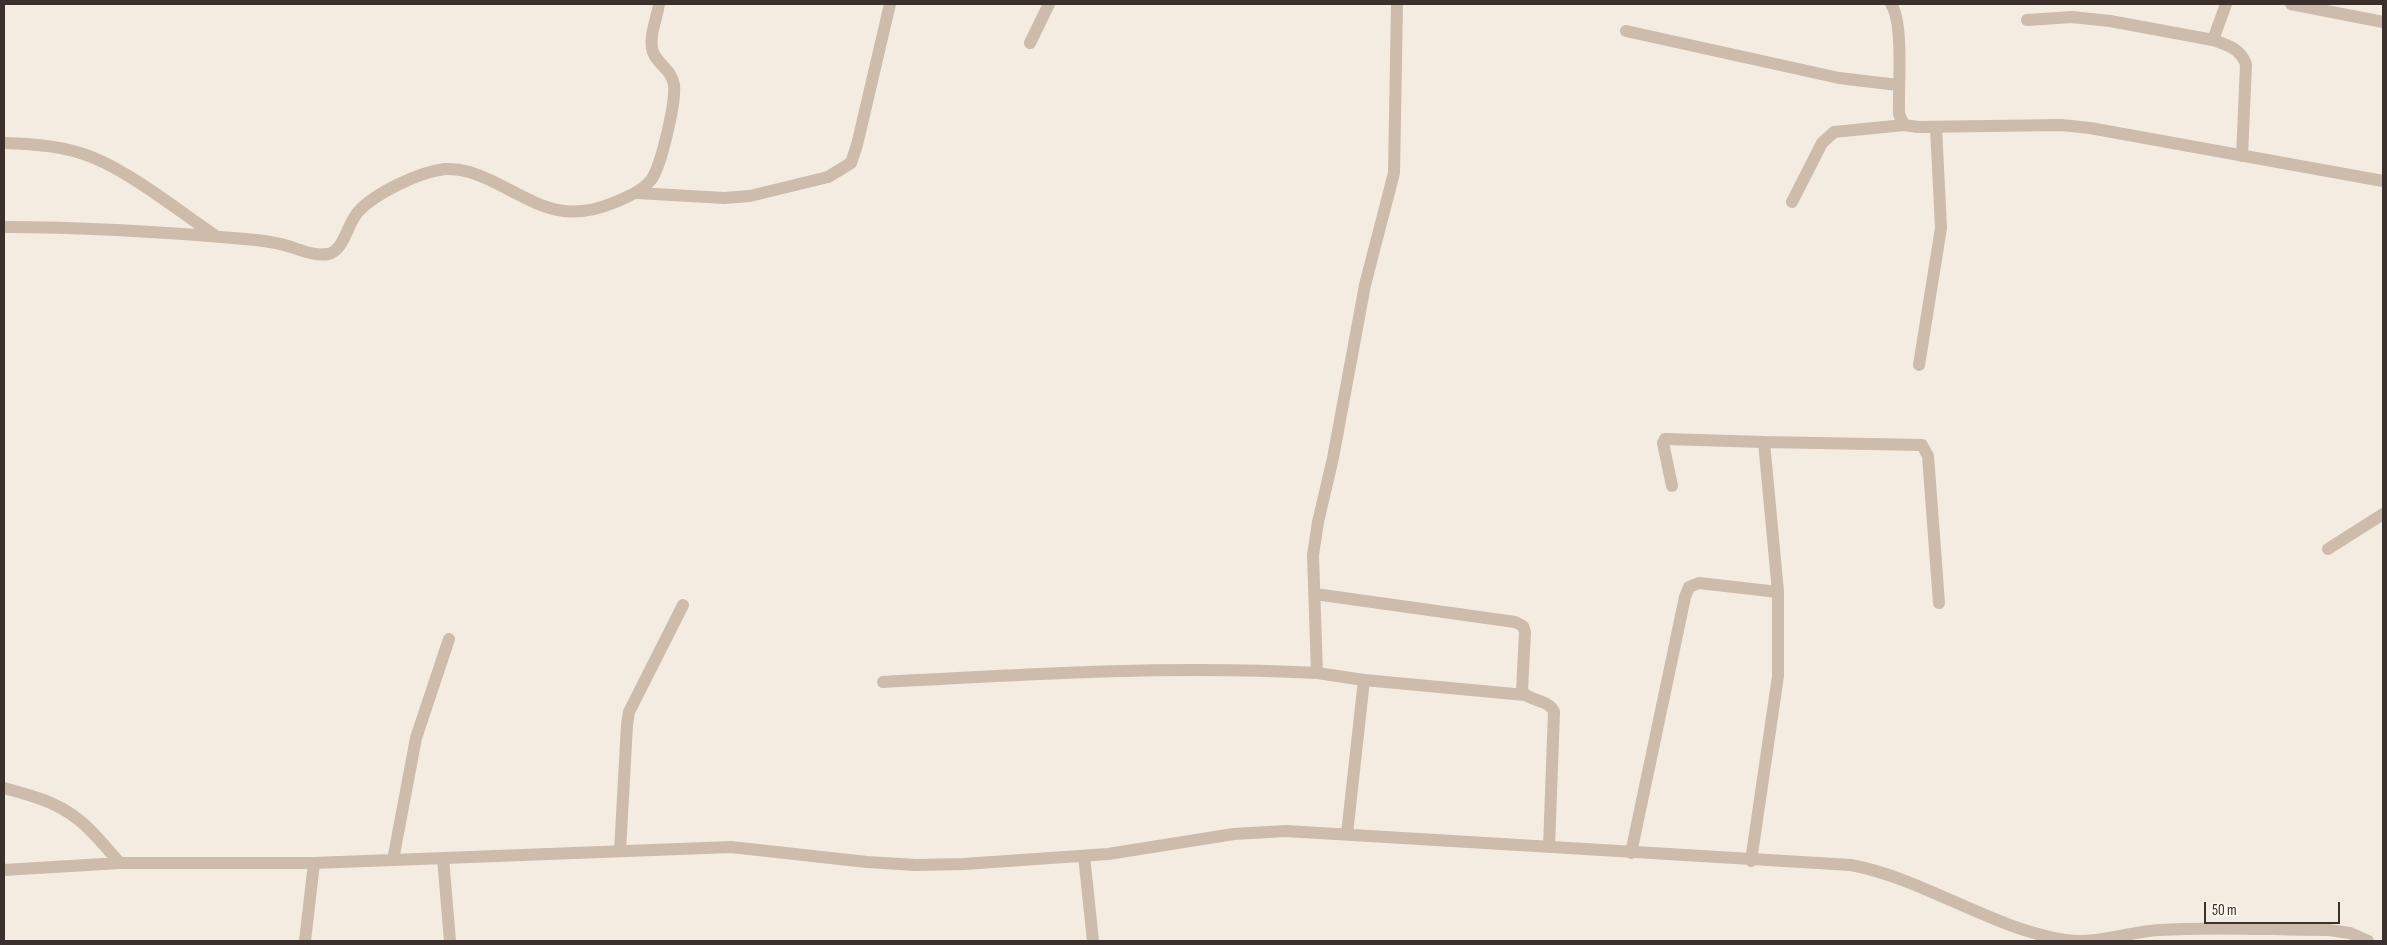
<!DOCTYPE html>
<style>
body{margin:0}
#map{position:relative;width:2387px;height:945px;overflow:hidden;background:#f4ebe1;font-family:"Sofia Sans Condensed",sans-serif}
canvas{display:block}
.frame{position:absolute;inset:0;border:5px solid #3b302b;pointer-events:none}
.scale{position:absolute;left:2204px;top:902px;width:136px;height:22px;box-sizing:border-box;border:2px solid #3b302b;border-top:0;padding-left:6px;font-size:15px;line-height:18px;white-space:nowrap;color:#3b302b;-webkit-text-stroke:4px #fbf5ee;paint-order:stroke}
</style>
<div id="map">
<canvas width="2387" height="945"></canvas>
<div class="frame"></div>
<div class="scale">50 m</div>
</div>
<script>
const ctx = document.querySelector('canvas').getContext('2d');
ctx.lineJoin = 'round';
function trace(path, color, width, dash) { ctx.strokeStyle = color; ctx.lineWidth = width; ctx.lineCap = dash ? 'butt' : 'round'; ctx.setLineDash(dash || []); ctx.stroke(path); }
trace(new Path2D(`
 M1891,4C1904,22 1898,89 1899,114L1904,125L1918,127L2061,125L2090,128L2383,181
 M2226,4L2213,40C2227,45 2240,48 2246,64L2242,156
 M2291,4L2383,22
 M2027,20L2072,17L2110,21L2213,40
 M1626,31L1839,78L1898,85
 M1030,43L1049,4
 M4,143C34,144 66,146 94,158C133,174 180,212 216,236
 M637,193L724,198L750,196L828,177L851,163L857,145L890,4
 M1792,202L1822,143L1834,132L1904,125
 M4,227C84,227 165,232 245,239C257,240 269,241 280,244C295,247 313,257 328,254C344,251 347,224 358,212C375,193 419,172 445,169C462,168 477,174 492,181C537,203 562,224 613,203C627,197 641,192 651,180C661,167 676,102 674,85C672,70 658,65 653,52C648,39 657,18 659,4
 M1919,365L1941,228L1936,127
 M1672,486L1663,443L1665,439L1764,442
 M2328,549L2383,514
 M1315,594L1515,622L1523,626L1525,632L1522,691C1529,702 1549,699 1554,712L1549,847
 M1364,680L1525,695
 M883,682C1028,674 1172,665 1317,673
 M4,788C30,795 57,802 79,820C94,832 107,849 120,863
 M1347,834L1364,680L1317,673L1313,555L1318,522L1333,458L1365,285L1394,173L1397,4
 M620,851L627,725L629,712L683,605
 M1631,853L1685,597L1689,587L1699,583L1778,592
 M1084,856L1093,941
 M443,858L450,941
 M393,860L416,738L449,639
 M1751,861L1778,676V592L1764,442L1922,445L1928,456L1939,603
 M4,870L120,863H314L731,847L867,862L916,865L964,864L1108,854L1234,834L1286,831L1851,865C1925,879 1990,928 2065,940C2097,945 2127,932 2159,930C2215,926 2273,930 2329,930L2350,933L2368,941
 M305,941L314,863`), '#cdbbac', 12);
</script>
